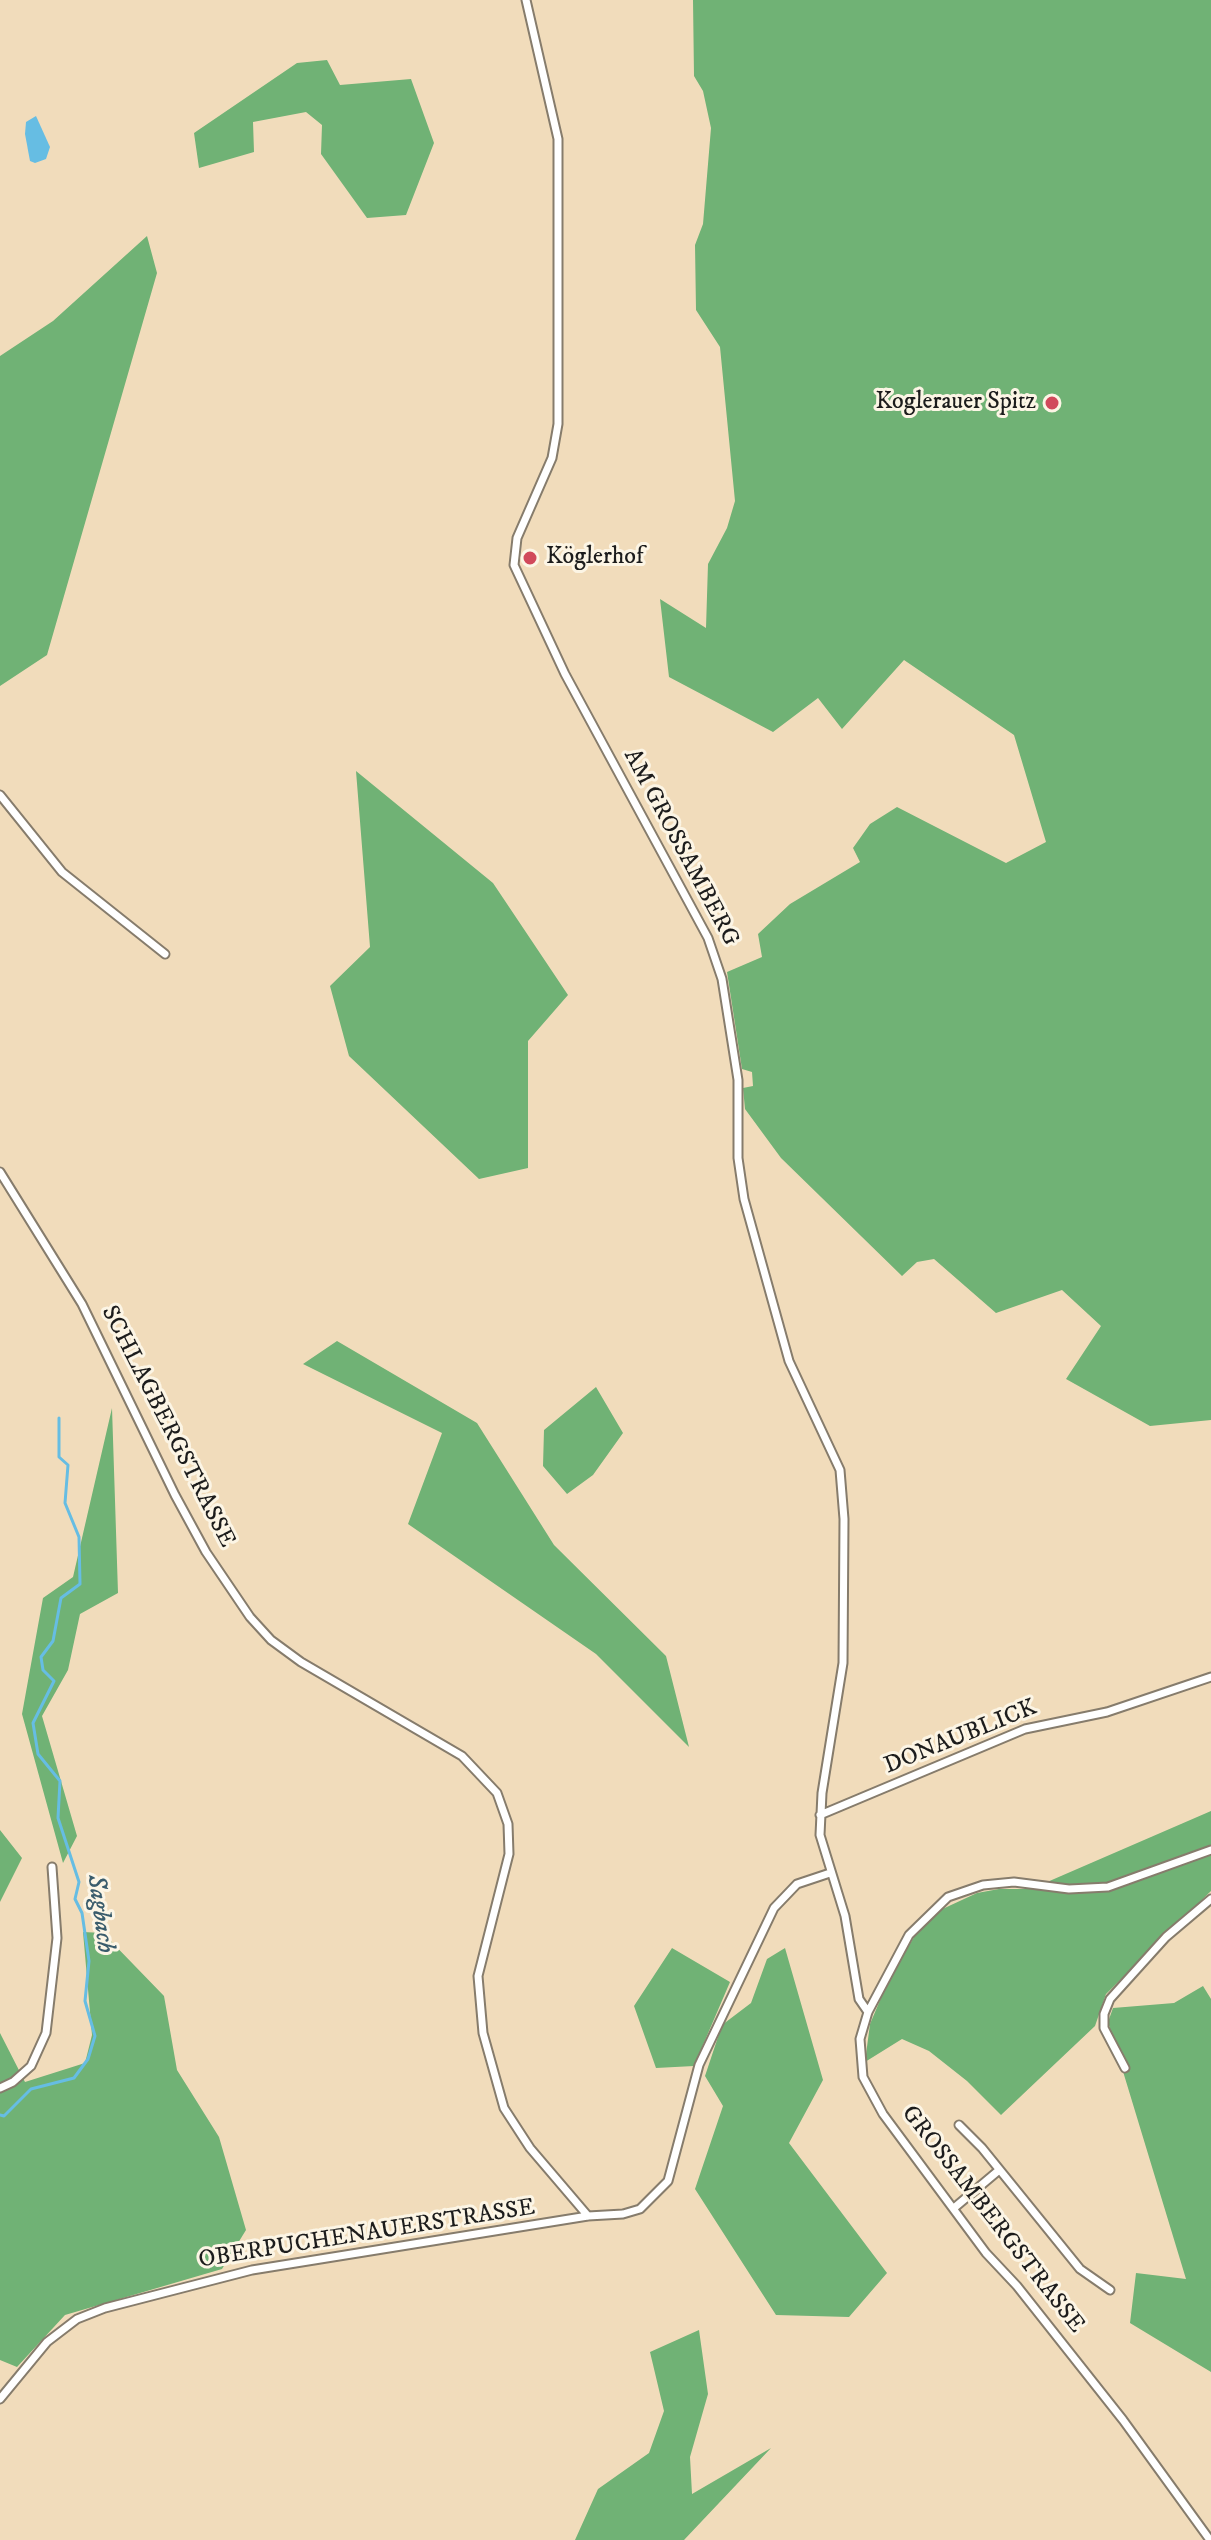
<!DOCTYPE html>
<html>
<head>
<meta charset="utf-8">
<style>
  body { margin:0 }
  canvas { display:block; background:#f1dcbb }
</style>
</head>
<body>
<canvas width="1211" height="2540"></canvas>
<script>
const ctx = document.querySelector('canvas').getContext('2d');
ctx.lineJoin = 'round';
function fill(path, color) {
  ctx.fillStyle = color;
  ctx.fill(path, 'evenodd');
}
function toPath(rows) {
  const path = new Path2D();
  for (const r of rows) {
    path.moveTo(r[0], r[1]);
    for (let i = 2; i < r.length; i += 2) path.lineTo(r[i], r[i + 1]);
  }
  return path;
}
function stroke(path, color, width, dash) {
  ctx.strokeStyle = color;
  ctx.lineWidth = width;
  ctx.lineCap = dash ? 'butt' : 'round';
  ctx.setLineDash(dash || []);
  ctx.stroke(path);
}
function label(font, color, halo, rows, align = 'center') {
  ctx.font = font + ' "IM FELL DW Pica",serif';
  ctx.lineWidth = 6;
  ctx.setLineDash([]);
  ctx.textBaseline = 'middle';
  ctx.strokeStyle = halo;
  ctx.fillStyle = color;
  for (const [text, x, y, turn = 0] of rows) {
    ctx.save();
    ctx.translate(x, y);
    ctx.rotate((+turn || 0) * Math.PI / 180);
    ctx.textAlign = isNaN(turn) ? turn : align;
    if (halo) ctx.strokeText(text, 0, 0);
    ctx.fillText(text, 0, 0);
    ctx.restore();
  }
}
fill(toPath([
  [693,0,1211,0,1211,1420,1150,1426,1066,1379,1101,1326,1062,1290,996,1313,934,1259,917,1262,902,1276,781,1158,745,1109,743,1088,753,1086,752,1072,742,1069,727,972,762,957,758,934,790,904,860,862,853,848,870,824,897,807,1006,863,1046,842,1014,735,904,660,842,729,818,698,773,732,669,677,660,599,706,628,708,564,727,528,735,501,720,347,696,310,695,245,703,224,711,128,703,91,694,76],
  [327,60,340,85,411,79,434,143,406,215,367,218,321,154,322,125,306,112,253,122,254,152,199,168,194,133,297,63],
  [147,236,157,273,47,655,0,686,0,356,53,321],
  [356,771,493,883,568,995,528,1041,528,1168,479,1179,349,1056,330,986,370,947],
  [337,1341,477,1423,554,1545,666,1656,689,1747,596,1654,408,1524,442,1433,303,1364],
  [596,1387,623,1433,593,1475,567,1494,543,1466,544,1430],
  [112,1408,118,1593,80,1614,68,1670,42,1716,77,1836,63,1863,22,1714,43,1598,73,1577],
  [1211,1811,1211,1891,1106,1994,1095,2026,1001,2115,967,2081,929,2051,902,2039,865,2062,870,2024,889,1979,920,1927,936,1912,977,1893,999,1889,1031,1889],
  [0,1830,22,1858,0,1902],
  [83,1932,103,1933,164,1996,177,2070,219,2137,246,2230,222,2269,65,2315,17,2367,0,2360,0,2033,25,2082,85,2063,92,2035],
  [672,1948,730,1982,694,2066,656,2068,634,2006],
  [785,1948,823,2080,789,2143,887,2273,849,2317,776,2315,695,2189,723,2106,705,2076,722,2025,751,2003,767,1959],
  [1203,1986,1211,1999,1211,2372,1130,2323,1136,2273,1186,2279,1108,2022,1113,2008,1174,2003],
  [699,2330,708,2394,690,2457,692,2494,771,2448,684,2540,575,2540,598,2489,649,2453,664,2411,650,2352]
]), '#70b275');
fill(toPath([
  [36,116,50,147,46,159,35,163,30,161,25,134,26,122]
]), '#66bde3');
stroke(toPath([
  [0,2115,4,2116,31,2089,74,2078,88,2059,95,2036,85,2001,89,1961,82,1913,75,1899,79,1882,58,1818,60,1781,38,1754,33,1723,54,1681,43,1670,41,1657,53,1641,61,1598,80,1584,79,1537,65,1503,68,1465,59,1457,59,1418]
]), '#66bde3', 3);
const street = toPath([
  [526,0,558,139,558,424,552,458,517,538,514,565,565,674,708,938,722,979,738,1080,738,1158,744,1199,789,1361,840,1470,844,1519,843,1663,822,1793,820,1835,845,1916,859,1999,868,2012],
  [0,795,62,872,165,954],
  [0,1172,82,1304,175,1495,206,1552,250,1617,271,1640,301,1662,462,1756,497,1793,508,1824,509,1854,478,1976,483,2033,504,2108,530,2148,588,2216],
  [820,1815,1025,1729,1107,1712,1211,1677],
  [1125,2068,1104,2028,1104,2014,1110,1999,1166,1937,1211,1899],
  [0,2088,13,2082,31,2066,46,2033,57,1938,52,1867],
  [959,2125,982,2148,1080,2269,1110,2290],
  [954,2208,998,2171],
  [0,2399,47,2342,77,2319,105,2308,252,2270,588,2216,623,2214,640,2209,668,2181,699,2065,774,1908,797,1884,830,1873],
  [1210,2540,1123,2420,1017,2286,986,2253,883,2114,863,2077,860,2039,868,2012,909,1935,948,1897,983,1885,1014,1882,1069,1889,1108,1887,1211,1850]
]);
stroke(street, '#867c6c', 11);
stroke(street, '#fff', 7);
for (const [x, y, r, color] of [
  [1052,403,8,"#d1495b"],
  [530,558,8,"#d1495b"]
]) {
  const dot = new Path2D();
  dot.arc(x, y, r, 0, 2 * Math.PI);
  ctx.fillStyle = color;
  ctx.fill(dot);
  stroke(dot, '#fcf5e5', 3);
}
label('24px', '#1c1c1c', '#fcf5e5', [
  ["Koglerauer Spitz",1036,403],
  ["Köglerhof",546,558,"left"]
], 'right');
label('24px', '#1c1c1c', '#fcf5e5', [
  ["AM GROSSAMBERG",680,848,62],
  ["SCHLAGBERGSTRASSE",167,1427,63],
  ["DONAUBLICK",961,1738,-22],
  ["GROSSAMBERGSTRASSE",992,2220,52],
  ["OBERPUCHENAUERSTRASSE",367,2235,-9]
]);
label('italic 26px', '#3a5c6c', '#fcf5e5', [
  ["Sagbach",99,1914,82]
]);
</script>
</body>
</html>
